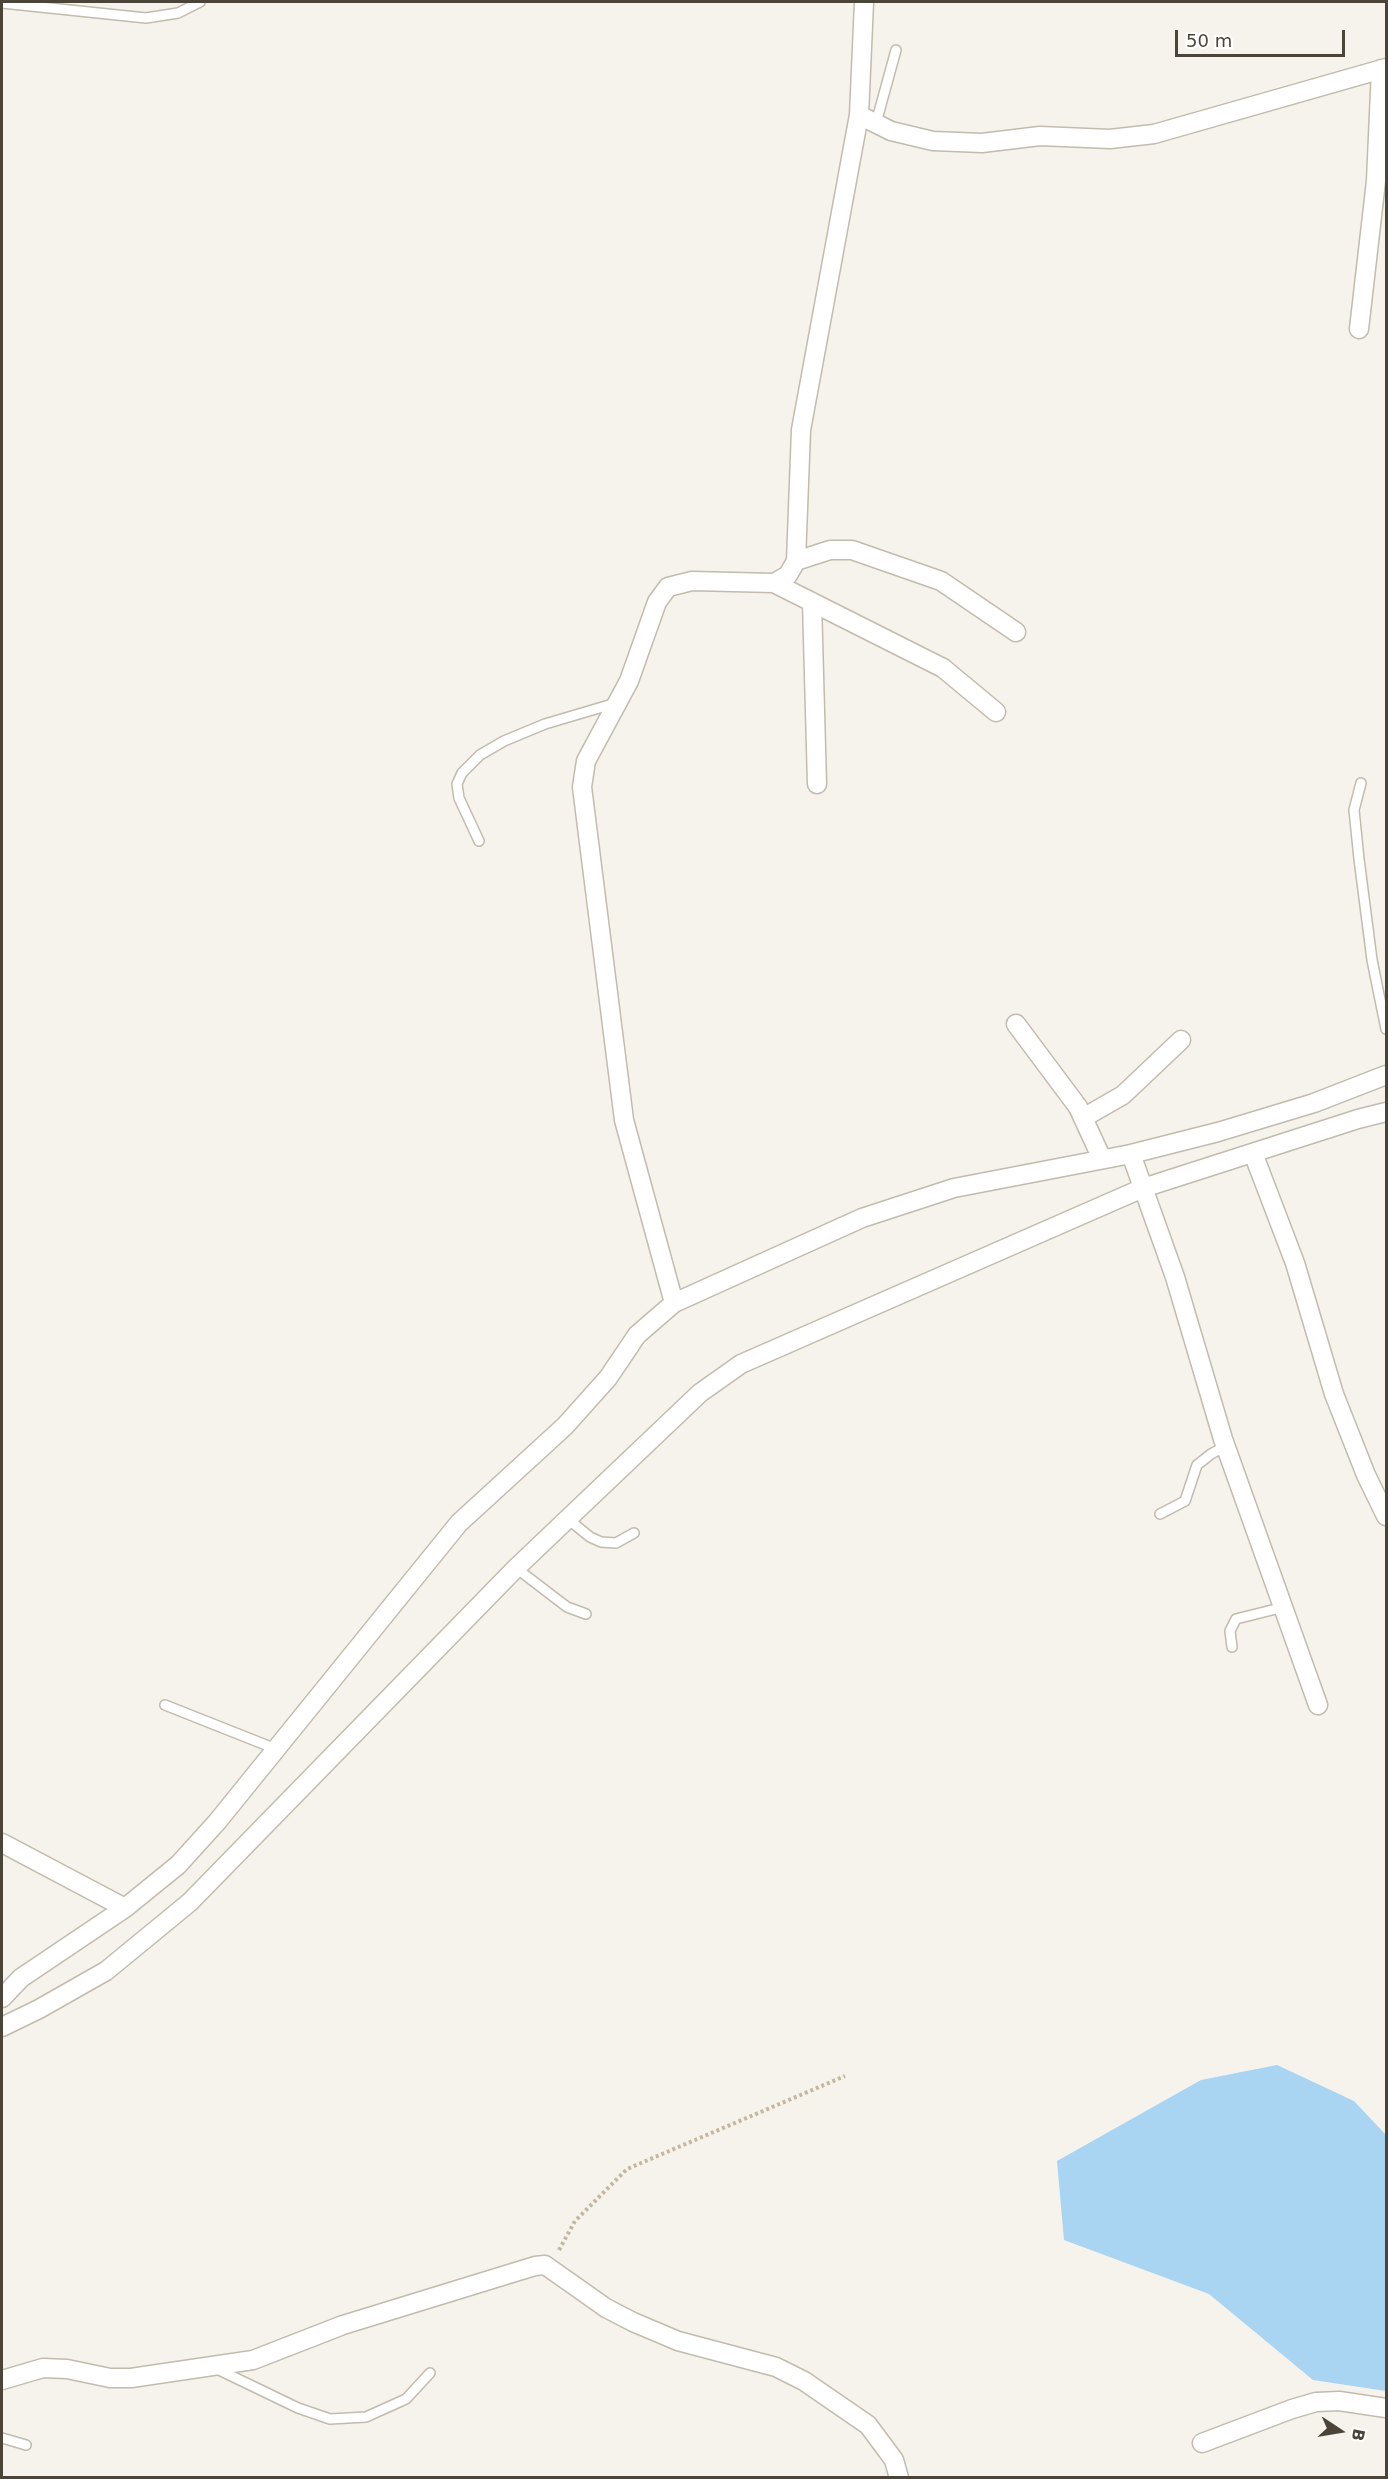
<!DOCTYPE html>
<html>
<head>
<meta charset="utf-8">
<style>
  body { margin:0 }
  #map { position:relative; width:1388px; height:2479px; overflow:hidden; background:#f6f3ec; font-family:"DejaVu Sans",sans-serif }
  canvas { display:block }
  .frame { position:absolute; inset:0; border:3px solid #4b4439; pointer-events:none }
  .north { position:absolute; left:1310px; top:2401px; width:60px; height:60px; -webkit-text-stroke:4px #fff; paint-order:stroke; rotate:102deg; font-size:16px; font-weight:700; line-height:24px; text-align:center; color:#4b4439 }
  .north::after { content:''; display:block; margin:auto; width:21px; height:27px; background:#4b4439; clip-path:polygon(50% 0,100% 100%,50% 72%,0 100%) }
  .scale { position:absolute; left:1175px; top:30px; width:170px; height:27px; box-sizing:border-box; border:3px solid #4b4439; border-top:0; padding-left:8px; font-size:18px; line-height:21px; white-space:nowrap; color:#4b4439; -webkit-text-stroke:4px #fff; paint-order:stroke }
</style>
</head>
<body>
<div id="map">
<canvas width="1388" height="2479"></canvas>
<div class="frame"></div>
<div class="north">B</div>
<div class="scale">50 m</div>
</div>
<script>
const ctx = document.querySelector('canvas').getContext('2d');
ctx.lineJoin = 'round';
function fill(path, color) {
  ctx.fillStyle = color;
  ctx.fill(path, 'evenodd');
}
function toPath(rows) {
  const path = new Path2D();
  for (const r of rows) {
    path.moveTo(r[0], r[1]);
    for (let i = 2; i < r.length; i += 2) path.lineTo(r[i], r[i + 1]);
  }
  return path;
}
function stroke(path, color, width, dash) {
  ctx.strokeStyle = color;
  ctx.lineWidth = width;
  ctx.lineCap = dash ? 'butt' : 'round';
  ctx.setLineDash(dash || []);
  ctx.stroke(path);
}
fill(toPath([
  [1277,2065,1354,2101,1386,2135,1386,2391,1313,2380,1209,2294,1064,2240,1057,2161,1201,2080]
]), '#a9d4f2');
const lane = toPath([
  [2,3,146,18,178,13,200,2],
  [876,123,896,50],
  [1361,783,1354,810,1359,859,1372,960,1386,1029],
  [479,841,459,798,457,784,462,773,480,755,504,741,545,724,616,703],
  [1160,1514,1185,1501,1197,1465,1211,1454,1226,1446],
  [568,1519,590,1537,601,1542,616,1543,634,1533],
  [516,1568,567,1607,586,1614],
  [1232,1647,1230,1631,1236,1619,1284,1607],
  [165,1705,276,1749],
  [215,2368,298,2408,330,2419,366,2417,406,2399,430,2373],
  [2,2438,26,2445]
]);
const street = toPath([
  [859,115,891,131,933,141,982,143,1040,136,1110,139,1154,134,1386,68],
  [1359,329,1376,181,1381,69],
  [796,561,830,550,852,550,941,581,1016,632],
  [774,583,943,668,996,712],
  [812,602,817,784],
  [1016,1024,1078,1107,1102,1159],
  [1083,1118,1123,1095,1181,1040],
  [1253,1153,1295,1263,1334,1394,1366,1475,1386,1516],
  [1131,1154,1175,1277,1223,1439,1318,1705],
  [674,1303,624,1120,582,787,586,761,629,681,657,602,668,587,692,581,774,583,788,575,796,561,801,430,859,115,864,2],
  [2,1843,125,1908],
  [2,1998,21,1978,125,1908,178,1865,217,1822,459,1523,565,1426,608,1378,637,1335,674,1303,862,1218,954,1188,1131,1154,1218,1132,1314,1103,1386,1075],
  [2,2027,39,2009,106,1971,190,1902,516,1568,700,1393,741,1364,1143,1188,1358,1119,1386,1112],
  [2,2380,43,2368,67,2369,110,2378,131,2378,253,2360,343,2325,535,2266,545,2265,606,2308,633,2322,678,2341,776,2367,804,2381,868,2425,894,2460,899,2478],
  [1202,2443,1292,2409,1316,2402,1339,2401,1386,2408]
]);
stroke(lane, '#c2bbae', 12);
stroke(street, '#c2bbae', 21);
stroke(toPath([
  [559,2250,575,2221,627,2169,845,2076]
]), '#c4b79f', 4, [3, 3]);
stroke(lane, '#fff', 9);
stroke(street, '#fff', 18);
</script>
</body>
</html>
